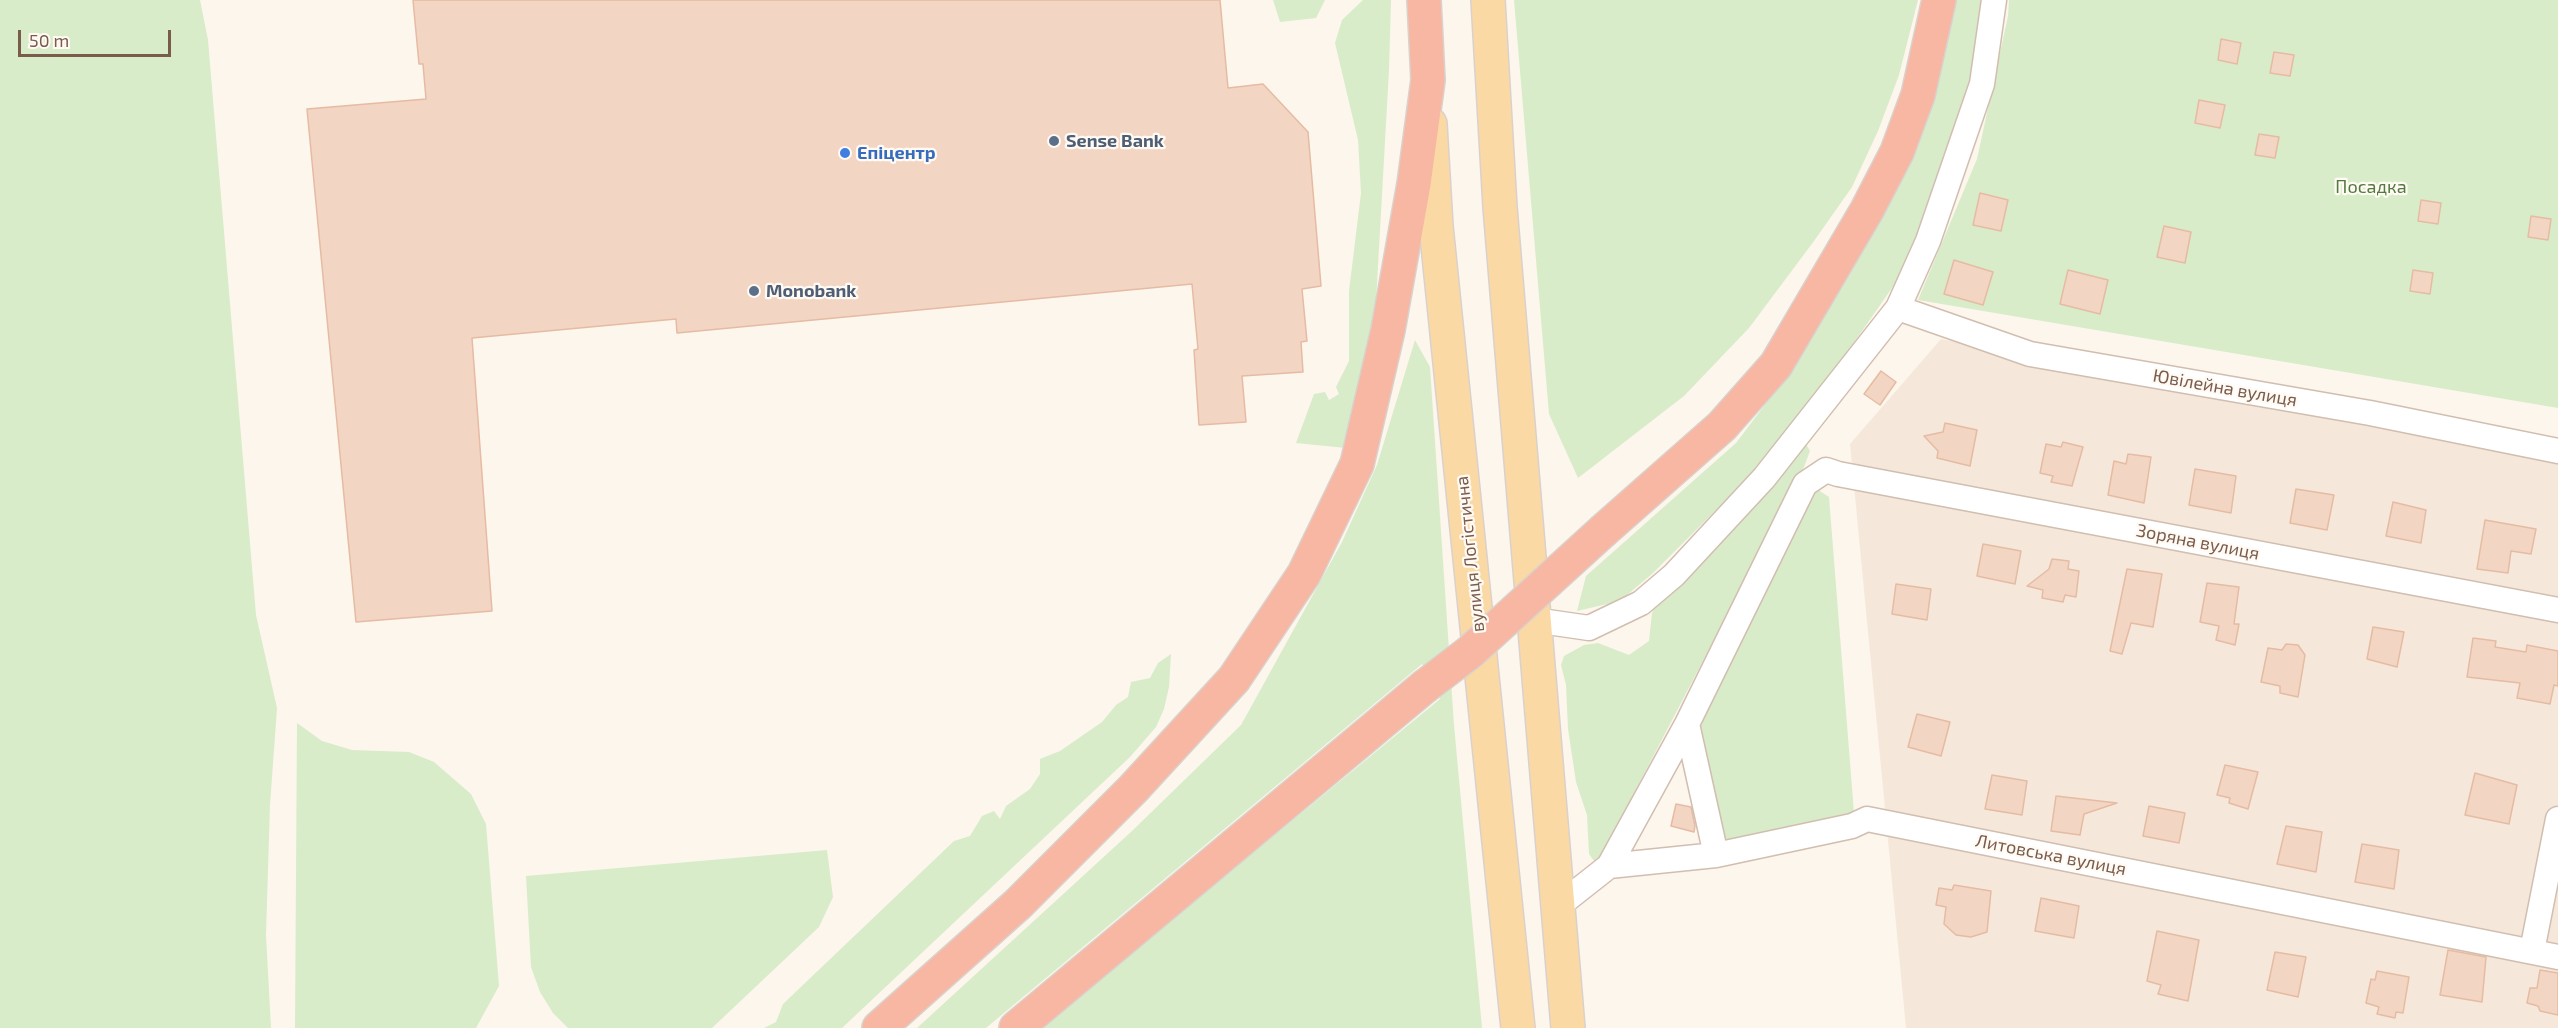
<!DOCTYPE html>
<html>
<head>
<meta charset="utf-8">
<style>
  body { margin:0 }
  #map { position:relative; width:2558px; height:1028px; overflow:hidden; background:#fdf6ec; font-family:"Exo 2",sans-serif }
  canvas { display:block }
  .scale { position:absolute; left:18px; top:30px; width:153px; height:27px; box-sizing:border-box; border:3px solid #7a5c4d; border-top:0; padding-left:8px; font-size:18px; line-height:21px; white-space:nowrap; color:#7a5c4d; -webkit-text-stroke:4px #fffaf3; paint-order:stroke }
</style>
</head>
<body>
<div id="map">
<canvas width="2558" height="1028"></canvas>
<div class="scale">50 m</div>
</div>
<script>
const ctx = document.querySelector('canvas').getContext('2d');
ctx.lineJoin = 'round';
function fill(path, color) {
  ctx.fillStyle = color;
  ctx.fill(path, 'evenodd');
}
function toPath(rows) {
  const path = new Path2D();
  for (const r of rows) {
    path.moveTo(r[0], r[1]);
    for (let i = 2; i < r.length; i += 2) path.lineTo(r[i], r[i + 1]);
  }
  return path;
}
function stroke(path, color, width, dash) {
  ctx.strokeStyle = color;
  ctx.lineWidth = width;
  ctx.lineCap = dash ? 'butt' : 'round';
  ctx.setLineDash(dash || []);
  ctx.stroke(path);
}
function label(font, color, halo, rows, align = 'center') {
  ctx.font = font + ' "Exo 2",sans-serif';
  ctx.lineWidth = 4.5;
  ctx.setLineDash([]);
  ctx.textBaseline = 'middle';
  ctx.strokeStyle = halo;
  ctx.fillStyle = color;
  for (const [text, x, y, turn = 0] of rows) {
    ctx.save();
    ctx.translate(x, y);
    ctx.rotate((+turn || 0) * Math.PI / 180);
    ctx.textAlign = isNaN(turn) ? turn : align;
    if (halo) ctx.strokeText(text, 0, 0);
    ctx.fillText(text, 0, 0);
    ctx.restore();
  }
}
fill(toPath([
  [1941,339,2558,460,2558,1028,1906,1028,1850,444]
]), '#f5e8da');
fill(toPath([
  [0,0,200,0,208,40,256,615,277,708,270,805,266,935,271,1028,0,1028],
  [1273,0,1325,0,1316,18,1280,22],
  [1363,0,1391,0,1389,70,1373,355,1346,448,1296,443,1314,394,1325,392,1329,400,1339,394,1336,387,1349,361,1349,291,1361,193,1358,140,1335,43,1342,20],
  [1514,0,1918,0,1899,75,1878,131,1852,187,1814,241,1749,328,1684,396,1578,478,1549,414],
  [1953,0,1987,0,1982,44,1949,155,1899,278,1818,394,1760,466,1653,573,1620,601,1577,611,1586,576,1736,443,1795,365],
  [2009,0,2558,0,2558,408,1918,300,1977,159,2008,16],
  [1415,340,1430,367,1454,725,1482,1028,1040,1028,1440,699,1422,664,986,1028,917,1028,1132,831,1241,725,1342,542,1377,465],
  [1806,444,1810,451,1804,467,1608,843,1603,860,1594,861,1589,854,1587,815,1576,782,1568,729,1566,685,1561,665,1564,656,1584,645,1598,643,1629,655,1649,641,1652,613,1658,602,1796,457],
  [1814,487,1829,497,1854,813,1724,842,1699,721],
  [1171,654,1169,687,1164,709,1156,727,1130,757,842,1028,764,1028,776,1022,783,1004,954,841,970,836,982,816,994,811,1000,819,1006,806,1030,789,1040,774,1040,759,1060,751,1102,722,1116,705,1128,697,1131,682,1150,678,1158,663],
  [297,723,322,741,352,750,409,752,434,762,471,794,486,824,499,986,476,1028,295,1028],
  [827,850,833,897,819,927,712,1028,568,1028,553,1013,540,992,531,967,526,876]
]), '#d8ecc9');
const building = toPath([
  [413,0,1220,0,1228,88,1263,84,1308,132,1321,286,1302,289,1307,341,1301,342,1303,372,1242,376,1246,422,1199,425,1194,350,1198,349,1192,284,677,333,676,319,472,338,492,611,356,622,307,109,426,99,423,64,419,64,413,0],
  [2221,39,2241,43,2237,64,2218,60,2221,39],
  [2274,52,2294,55,2290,76,2270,73,2274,52],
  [2199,100,2225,105,2220,128,2195,123,2199,100],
  [2259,134,2279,137,2275,158,2255,155,2259,134],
  [1980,193,2008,200,2001,231,1973,225,1980,193],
  [2421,200,2441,203,2438,224,2418,221,2421,200],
  [2531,216,2551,219,2548,240,2528,237,2531,216],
  [2164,226,2191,232,2185,263,2157,257,2164,226],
  [1954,260,1993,272,1983,305,1944,294,1954,260],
  [2068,270,2108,280,2100,314,2060,304,2068,270],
  [2413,270,2433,273,2430,294,2410,291,2413,270],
  [1881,371,1896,382,1880,405,1864,394,1881,371],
  [1945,423,1977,430,1970,466,1937,458,1938,451,1924,436,1943,432,1945,423],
  [2063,442,2083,447,2072,486,2051,482,2053,476,2040,473,2046,444,2061,447,2063,442],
  [2128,454,2151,457,2144,503,2108,495,2114,461,2126,464,2128,454],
  [2195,469,2236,476,2231,513,2189,505,2195,469],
  [2296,489,2334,495,2327,530,2290,523,2296,489],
  [2393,502,2426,510,2421,543,2386,536,2393,502],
  [2485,520,2536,529,2531,554,2511,551,2508,573,2477,569,2485,520],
  [1983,544,2021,551,2015,584,1977,576,1983,544],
  [2052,559,2069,561,2068,569,2079,571,2076,597,2065,595,2063,602,2042,598,2043,590,2027,586,2049,569,2052,559],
  [2127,569,2162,574,2153,627,2131,623,2122,654,2110,651,2127,569],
  [2207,583,2239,587,2234,624,2239,624,2235,645,2216,640,2219,626,2200,622,2207,583],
  [1896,584,1931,589,1927,620,1892,614,1896,584],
  [2373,627,2404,632,2397,667,2367,659,2373,627],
  [2473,638,2496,641,2495,647,2526,652,2527,645,2558,651,2558,686,2554,685,2550,704,2517,698,2520,683,2467,677,2473,638],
  [2286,644,2298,645,2305,655,2298,697,2280,693,2280,686,2261,682,2268,648,2282,650,2286,644],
  [1917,714,1950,722,1941,756,1908,747,1917,714],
  [2225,765,2258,772,2248,809,2229,803,2230,798,2217,795,2225,765],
  [2475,773,2517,785,2509,824,2465,815,2475,773],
  [1992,775,2027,781,2022,815,1985,809,1992,775],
  [2056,796,2117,803,2084,814,2080,835,2051,831,2056,796],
  [1676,804,1691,807,1695,826,1694,832,1671,826,1676,804],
  [2149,806,2185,813,2179,843,2143,836,2149,806],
  [2286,826,2322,832,2316,872,2277,864,2286,826],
  [2362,844,2399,850,2394,889,2355,882,2362,844],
  [1954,885,1991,891,1987,932,1971,937,1956,935,1944,924,1946,907,1936,905,1939,888,1952,890,1954,885],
  [2041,898,2079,906,2074,938,2035,931,2041,898],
  [2157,931,2199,940,2188,1001,2158,994,2161,985,2147,981,2157,931],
  [2448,950,2486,957,2482,1002,2440,995,2448,950],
  [2275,952,2306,957,2298,997,2267,990,2275,952],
  [2540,970,2558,973,2558,1015,2540,1011,2538,1006,2527,1003,2530,988,2537,988,2540,970],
  [2377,971,2409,977,2403,1013,2396,1012,2395,1018,2377,1014,2379,1007,2366,1003,2371,979,2375,980,2377,971]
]);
fill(building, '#f3d5c3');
stroke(building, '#e6bba3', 1.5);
const street = toPath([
  [1898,308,2030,354,2370,413,2558,451],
  [1534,620,1589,628,1641,603,1674,575,1764,478,1898,308,1928,241,1982,84,1994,0],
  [1687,724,1716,855],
  [1609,866,1687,724,1805,484,1826,470,1838,474,2558,610],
  [1557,907,1609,866,1716,855,1852,826,1867,819,2558,957],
  [2532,951,2558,819]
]);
const primary = toPath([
  [1488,0,1500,207,1568,1028],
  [1430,124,1436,226,1518,1028]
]);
const highway = toPath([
  [1604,530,1722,426,1776,365,1867,210,1897,152,1918,95,1939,0],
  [879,1028,1018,904,1133,789,1234,679,1304,574,1357,464,1388,330,1414,184,1428,80,1424,0],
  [1016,1028,1424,687]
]);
stroke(street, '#d1beb0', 27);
stroke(primary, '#dad1cd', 36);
stroke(highway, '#dad1cd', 36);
stroke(street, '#fff', 24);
stroke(primary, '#fbd9a5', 33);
stroke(highway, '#f7b7a3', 33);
const highwayBridge = toPath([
  [1424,687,1470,652,1604,530]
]);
stroke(highwayBridge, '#dad1cd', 36, []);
stroke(highwayBridge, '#f7b7a3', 33);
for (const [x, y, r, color] of [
  [1054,141,6,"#5c6f8a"],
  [845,153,6,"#3f7fe0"],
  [754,291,6,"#5c6f8a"]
]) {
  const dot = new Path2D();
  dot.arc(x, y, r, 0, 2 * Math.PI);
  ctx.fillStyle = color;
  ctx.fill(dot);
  stroke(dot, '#fffaf3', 2);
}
label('bold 18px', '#4e5e75', '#fffaf3', [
  ["Sense Bank",1066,141],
  ["Monobank",766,291]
], 'left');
label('bold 18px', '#366cbe', '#fffaf3', [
  ["Епіцентр",857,153]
], 'left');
label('18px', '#537a41', '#fffaf3', [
  ["Посадка",2371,187]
]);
label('18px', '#7a5c4d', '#fffaf3', [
  ["Ювілейна вулиця",2225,388,10],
  ["Зоряна вулиця",2198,542,11],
  ["вулиця Логістична",1470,554,-96],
  ["Литовська вулиця",2051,855,11]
]);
</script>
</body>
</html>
